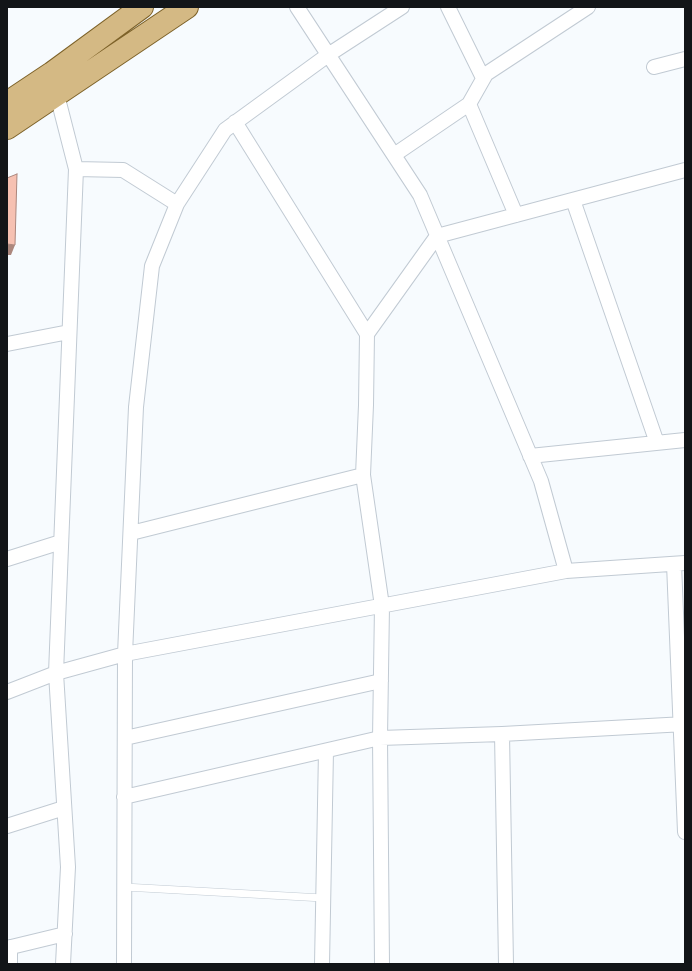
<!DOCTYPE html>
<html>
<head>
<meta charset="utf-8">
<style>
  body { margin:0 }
  #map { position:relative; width:692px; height:971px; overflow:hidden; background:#f7fbfe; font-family:Quicksand,sans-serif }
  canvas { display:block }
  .frame { position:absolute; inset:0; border:8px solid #121518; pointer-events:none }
</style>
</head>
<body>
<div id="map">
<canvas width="692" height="971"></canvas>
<div class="frame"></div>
</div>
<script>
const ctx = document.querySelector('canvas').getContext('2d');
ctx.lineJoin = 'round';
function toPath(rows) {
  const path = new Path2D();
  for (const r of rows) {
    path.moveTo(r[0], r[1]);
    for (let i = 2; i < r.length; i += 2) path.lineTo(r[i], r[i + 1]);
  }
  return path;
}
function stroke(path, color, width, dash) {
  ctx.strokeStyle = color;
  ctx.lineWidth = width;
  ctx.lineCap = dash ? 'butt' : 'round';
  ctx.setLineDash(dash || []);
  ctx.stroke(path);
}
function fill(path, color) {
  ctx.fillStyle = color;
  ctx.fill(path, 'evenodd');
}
const service = toPath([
  [124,887,323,898]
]);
const minor = toPath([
  [297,7,420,195,541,481,566,571],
  [448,7,483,78],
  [654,67,685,59],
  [55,87,76,169,56,673,125,654,566,571,685,563],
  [469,104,516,215],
  [235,122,367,334],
  [394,155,469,104,486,74,588,7],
  [76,169,123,170,177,204,225,130,328,55,402,7],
  [573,200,657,443],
  [7,344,69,332],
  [530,456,685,440],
  [131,533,363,475],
  [7,559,61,542],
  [674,564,685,832],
  [7,692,56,673,68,867,63,964],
  [502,734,506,964],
  [125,738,381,681],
  [124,797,380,738,502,734,685,724],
  [7,826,64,808],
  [10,947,10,964],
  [7,948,65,934],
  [124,964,125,654,136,407,152,266,177,204],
  [322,964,326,751],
  [382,964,380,738,382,606,363,475,366,405,367,334,437,236,685,170]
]);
const primary = toPath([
  [7,103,52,73,142,7],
  [7,128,187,7]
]);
stroke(service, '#c1cad3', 8);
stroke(minor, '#c1cad3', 16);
stroke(primary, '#7d6229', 24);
stroke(service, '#fff', 7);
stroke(minor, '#fff', 14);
stroke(primary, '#d4b984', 22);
fill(toPath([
  [7,244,15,245,11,255,7,255]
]), '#ac877d');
const building = toPath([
  [17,174,15,245,7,244,7,178,17,174]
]);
fill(building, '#f6c1b2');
stroke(building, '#ac877d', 1);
</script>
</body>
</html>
